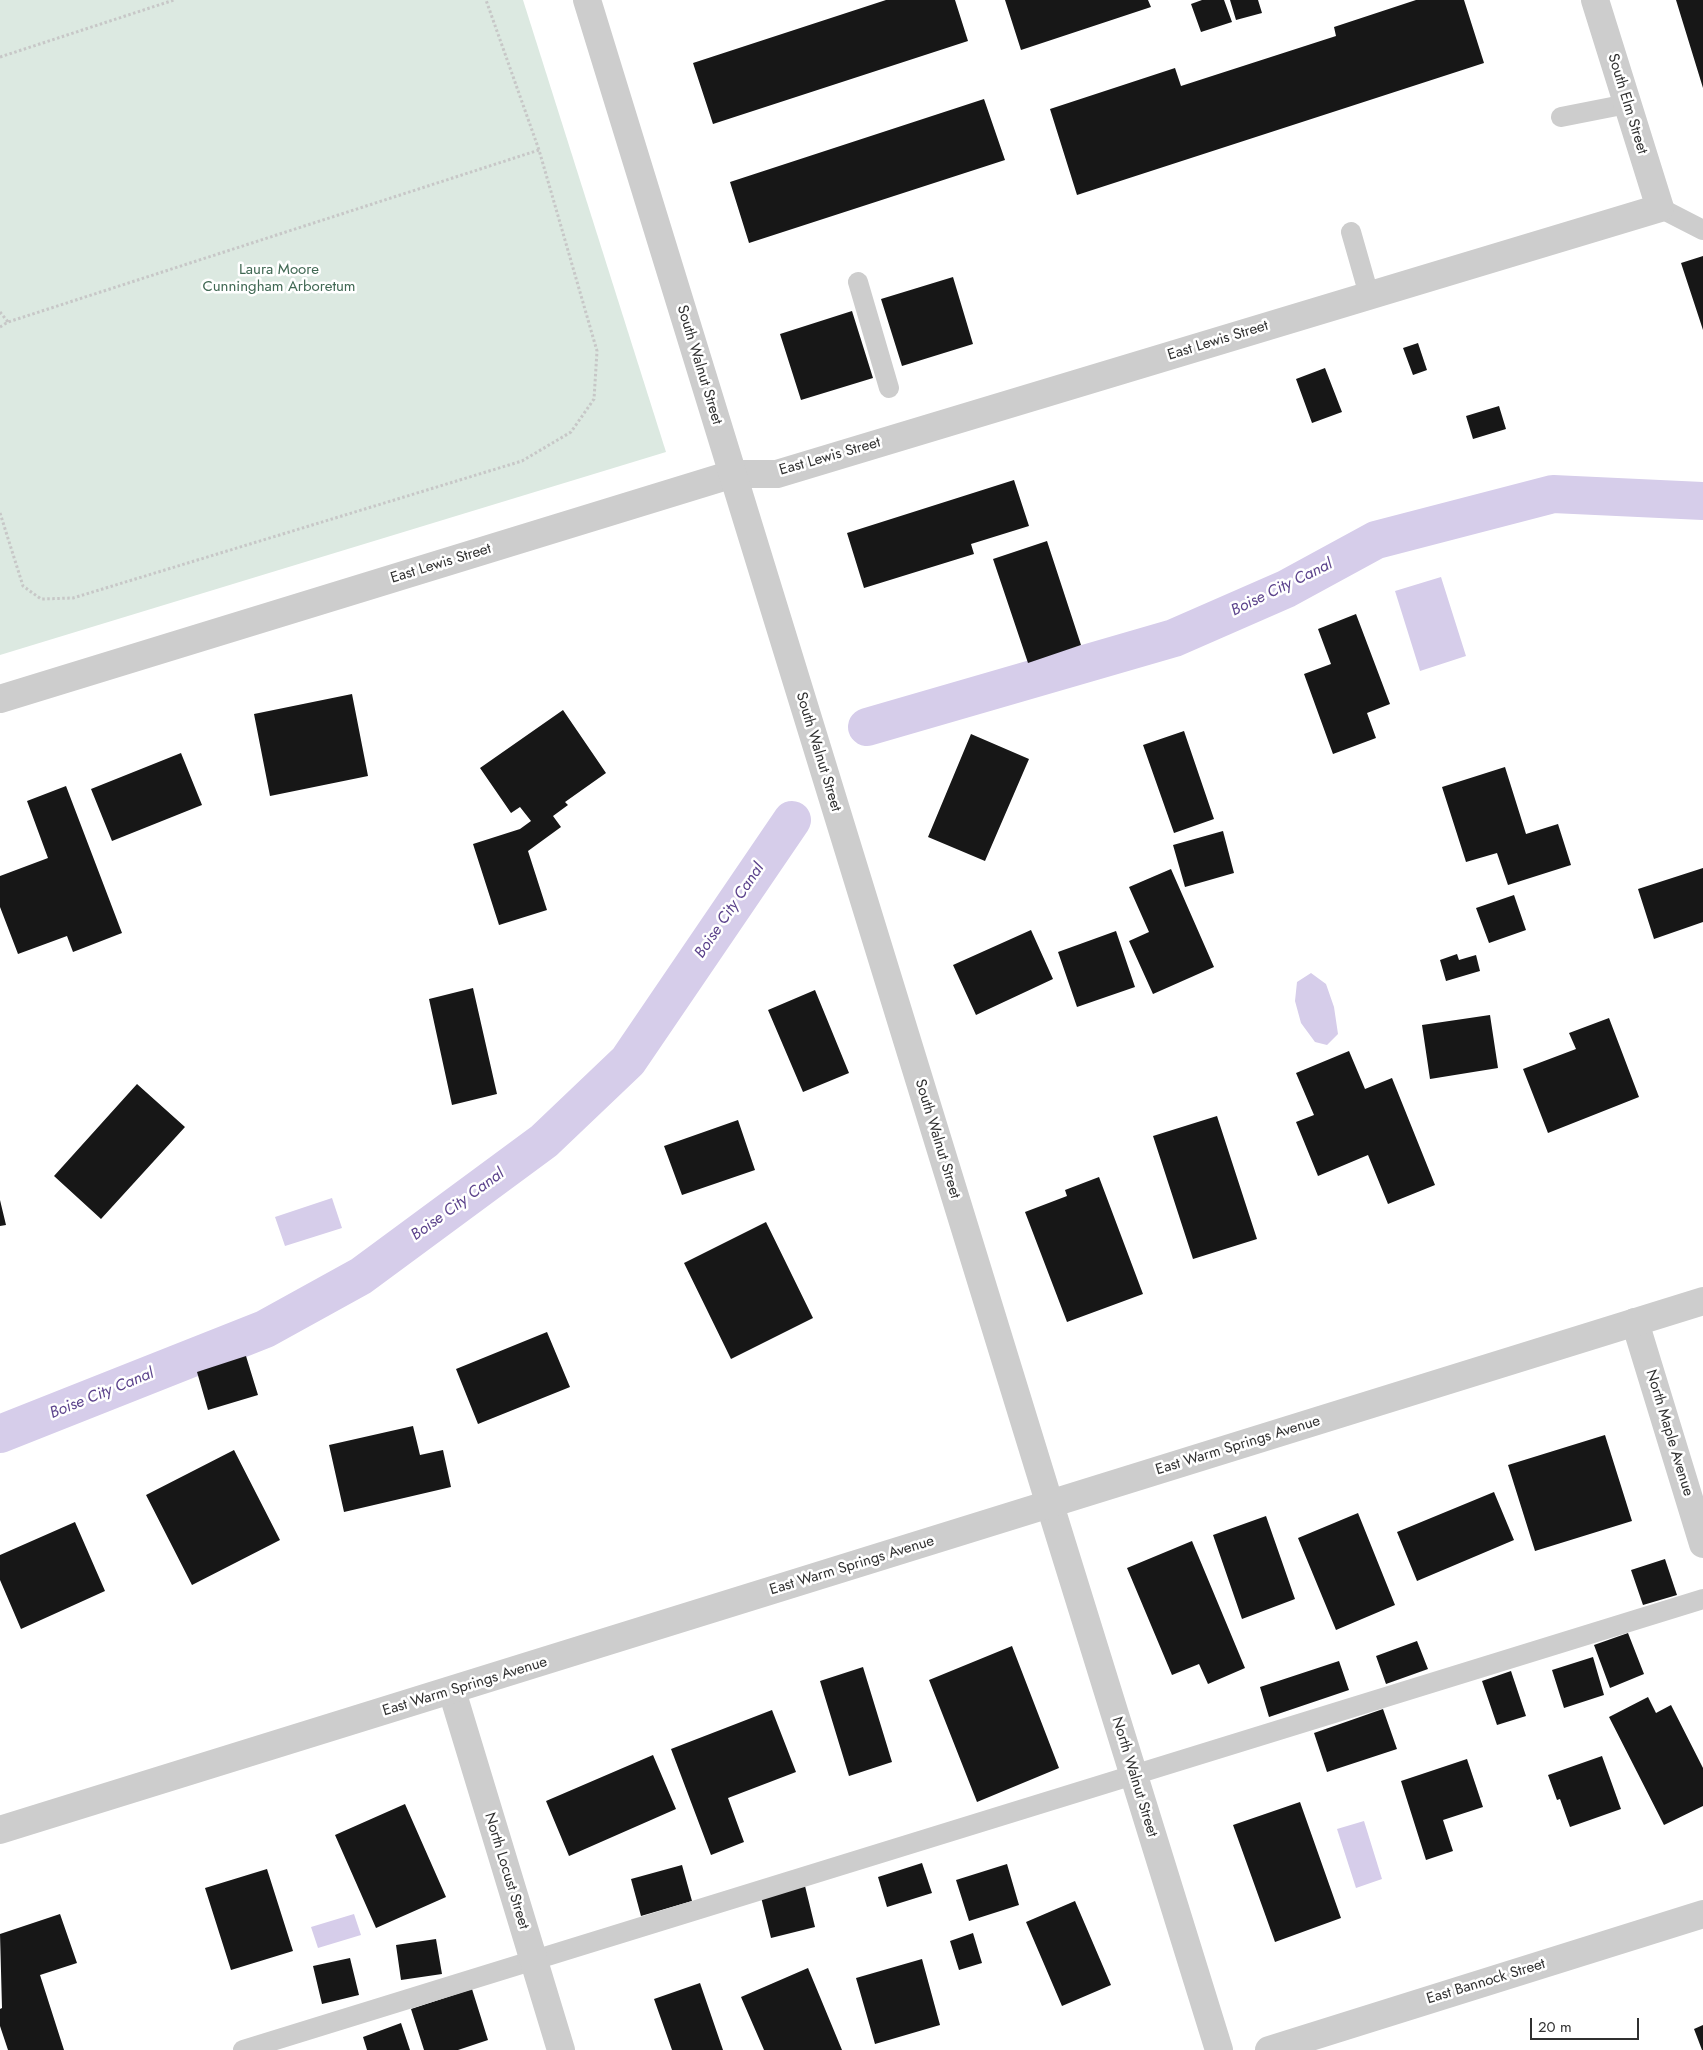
<!DOCTYPE html>
<html>
<head>
<meta charset="utf-8">
<style>
  body { margin:0 }
  #map { position:relative; width:1703px; height:2050px; overflow:hidden; background:#fff; font-family:Jost,sans-serif }
  canvas { display:block }
  .scale { position:absolute; left:1530px; top:2018px; width:109px; height:22px; box-sizing:border-box; border:2px solid #303030; border-top:0; padding-left:6px; font-size:15px; line-height:18px; white-space:nowrap; color:#303030; -webkit-text-stroke:4px #fff; paint-order:stroke }
</style>
</head>
<body>
<div id="map">
<canvas width="1703" height="2050"></canvas>
<div class="scale">20 m</div>
</div>
<script>
const ctx = document.querySelector('canvas').getContext('2d');
ctx.lineJoin = 'round';
function fill(path, color) {
  ctx.fillStyle = color;
  ctx.fill(path, 'evenodd');
}
function toPath(rows) {
  const path = new Path2D();
  for (const r of rows) {
    path.moveTo(r[0], r[1]);
    for (let i = 2; i < r.length; i += 2) path.lineTo(r[i], r[i + 1]);
  }
  return path;
}
function stroke(path, color, width, dash) {
  ctx.strokeStyle = color;
  ctx.lineWidth = width;
  ctx.lineCap = dash ? 'butt' : 'round';
  ctx.setLineDash(dash || []);
  ctx.stroke(path);
}
function label(font, color, halo, rows, align = 'center') {
  ctx.font = font + ' Jost,sans-serif';
  ctx.lineWidth = 5;
  ctx.setLineDash([]);
  ctx.textBaseline = 'middle';
  ctx.strokeStyle = halo;
  ctx.fillStyle = color;
  for (const [text, x, y, turn = 0] of rows) {
    ctx.save();
    ctx.translate(x, y);
    ctx.rotate((+turn || 0) * Math.PI / 180);
    ctx.textAlign = isNaN(turn) ? turn : align;
    if (halo) ctx.strokeText(text, 0, 0);
    ctx.fillText(text, 0, 0);
    ctx.restore();
  }
}
fill(toPath([
  [0,0,523,0,666,452,0,655]
]), '#dce9e1');
fill(toPath([
  [1441,577,1466,656,1420,671,1395,591],
  [1311,973,1326,984,1334,1007,1338,1034,1327,1045,1315,1042,1301,1023,1295,1001,1297,982],
  [332,1198,342,1228,285,1246,275,1217],
  [1364,1821,1382,1879,1356,1888,1337,1829],
  [354,1914,361,1935,318,1948,311,1927]
]), '#d6cdea');
stroke(toPath([
  [867,727,1174,638,1286,589,1376,540,1553,494,1703,501],
  [0,1434,265,1329,361,1276,544,1141,628,1061,792,820]
]), '#d6cdea', 38);
fill(toPath([
  [886,0,955,0,968,41,713,124,693,63],
  [1005,0,1148,0,1151,7,1021,50],
  [1202,0,1224,0,1232,22,1201,32,1191,4],
  [1230,0,1258,0,1262,13,1236,20],
  [1416,0,1464,0,1484,63,1077,195,1050,109,1175,68,1181,86,1336,36,1334,27],
  [1676,0,1703,0,1703,88],
  [984,99,1005,160,749,243,730,182],
  [1703,256,1703,330,1681,263],
  [953,277,973,344,902,366,881,299],
  [852,311,873,378,801,400,780,334],
  [1418,343,1427,370,1413,375,1403,348],
  [1325,368,1342,412,1312,423,1296,379],
  [1499,406,1506,429,1473,439,1466,416],
  [1014,480,1029,526,971,544,974,554,864,588,847,533],
  [1047,541,1081,645,1028,663,993,559],
  [1356,614,1390,704,1367,713,1376,738,1333,754,1304,674,1331,664,1318,629],
  [352,694,368,776,270,796,254,714],
  [563,710,606,773,565,802,568,805,553,816,561,827,528,851,547,910,499,925,473,844,520,829,531,821,520,807,511,813,480,768],
  [1184,731,1214,819,1174,833,1143,745],
  [971,734,1029,759,985,861,928,837],
  [181,753,202,805,112,841,91,789],
  [1505,767,1526,834,1558,824,1571,865,1508,885,1497,853,1466,862,1442,787],
  [66,786,122,933,73,952,67,936,18,954,0,907,0,876,48,858,27,801],
  [1223,831,1234,873,1185,887,1173,845],
  [1703,868,1703,922,1654,939,1638,889],
  [1171,869,1214,967,1153,994,1129,941,1149,932,1129,887],
  [1514,895,1526,930,1489,943,1476,908],
  [1031,930,1053,979,976,1015,953,965],
  [1116,931,1135,987,1077,1007,1058,952],
  [1457,954,1459,960,1476,955,1480,971,1446,981,1440,960],
  [473,988,497,1094,452,1105,429,999],
  [815,990,849,1073,803,1092,768,1010],
  [1490,1015,1498,1068,1430,1079,1422,1025],
  [1609,1018,1639,1097,1548,1133,1523,1069,1576,1049,1569,1033],
  [1349,1051,1365,1089,1392,1078,1435,1185,1388,1204,1368,1155,1318,1176,1296,1122,1314,1115,1296,1073],
  [137,1084,185,1127,101,1219,54,1176],
  [1217,1116,1257,1239,1193,1259,1153,1136],
  [738,1120,755,1170,682,1195,664,1146],
  [1099,1177,1143,1294,1067,1322,1025,1212,1067,1196,1065,1190],
  [0,1200,6,1225,0,1226],
  [766,1222,813,1318,731,1359,684,1263],
  [547,1332,570,1387,478,1424,456,1369],
  [246,1356,258,1395,208,1410,197,1372],
  [413,1426,420,1455,443,1450,451,1487,344,1512,329,1445],
  [1605,1435,1632,1521,1535,1551,1508,1465],
  [234,1450,280,1540,192,1585,146,1495],
  [1494,1492,1514,1540,1417,1581,1397,1532],
  [1358,1513,1395,1605,1336,1630,1298,1538],
  [1266,1516,1295,1599,1242,1619,1213,1535],
  [75,1522,105,1591,21,1629,0,1580,0,1555],
  [1192,1541,1245,1668,1208,1684,1199,1664,1172,1675,1127,1568],
  [1665,1559,1677,1595,1643,1605,1631,1570],
  [1628,1633,1644,1674,1610,1688,1594,1645],
  [1417,1641,1428,1669,1386,1684,1376,1656],
  [1012,1646,1059,1768,977,1802,929,1680],
  [1593,1657,1604,1695,1564,1708,1552,1670],
  [1339,1661,1349,1690,1269,1717,1260,1687],
  [863,1667,892,1762,849,1776,820,1681],
  [1511,1671,1526,1716,1497,1725,1482,1681],
  [1648,1697,1656,1713,1671,1705,1703,1768,1703,1806,1664,1825,1609,1717],
  [1383,1709,1397,1749,1327,1772,1314,1733],
  [772,1710,796,1772,728,1798,744,1842,711,1855,671,1749],
  [653,1755,676,1809,569,1856,546,1801],
  [1602,1756,1621,1809,1570,1827,1560,1799,1557,1800,1548,1775],
  [1467,1759,1483,1807,1443,1820,1453,1851,1426,1860,1401,1781],
  [1300,1802,1341,1918,1275,1942,1233,1825],
  [405,1804,446,1897,376,1928,335,1835],
  [922,1863,932,1893,887,1907,878,1877],
  [1007,1864,1019,1905,969,1921,956,1880],
  [682,1865,692,1901,641,1916,631,1879],
  [267,1869,293,1951,231,1970,205,1888],
  [805,1886,815,1927,771,1938,761,1897],
  [1075,1901,1111,1985,1062,2006,1026,1922],
  [60,1914,77,1963,40,1975,64,2050,8,2050,0,2026,0,2009,2,2008,0,1934],
  [973,1933,982,1963,959,1970,950,1941],
  [436,1939,442,1974,401,1980,396,1945],
  [350,1958,359,1995,322,2004,313,1966],
  [922,1959,940,2025,875,2044,856,1978],
  [808,1968,842,2050,764,2050,741,1997],
  [700,1983,723,2050,672,2050,654,1999],
  [472,1989,488,2040,458,2050,424,2050,411,2009],
  [401,2023,410,2050,367,2050,363,2037],
  [1703,2025,1703,2050,1702,2050,1694,2029]
]), '#171717');
stroke(toPath([
  [0,57,174,0],
  [0,312,8,322],
  [0,327,8,322,539,150],
  [0,513,23,586,41,599,73,598,522,461,571,432,594,399,597,351,539,150,486,0]
]), '#c7c7c7', 3, [2.5, 2.5]);
stroke(toPath([
  [1561,117,1627,104],
  [1660,208,1703,230],
  [1351,232,1369,295],
  [858,282,889,388],
  [243,2050,1703,1599]
]), '#cdcdcd', 20);
stroke(toPath([
  [0,699,733,474,777,474,1660,208,1595,0],
  [1635,1322,1703,1544],
  [1050,1505,1219,2050],
  [452,1691,561,2050],
  [1269,2050,1703,1914]
]), '#cdcdcd', 28);
stroke(toPath([
  [587,0,1050,1505],
  [0,1830,1703,1301]
]), '#cdcdcd', 28);
label('15px', '#303030', '#fff', [
  ["South Elm Street",1627,104,73],
  ["East Lewis Street",1218,341,-17],
  ["South Walnut Street",699,365,73],
  ["East Lewis Street",830,457,-16],
  ["East Lewis Street",441,564,-17],
  ["South Walnut Street",818,752,73],
  ["South Walnut Street",937,1139,73],
  ["North Maple Avenue",1669,1433,73],
  ["East Warm Springs Avenue",1238,1446,-17],
  ["East Warm Springs Avenue",852,1566,-17],
  ["East Warm Springs Avenue",465,1687,-17],
  ["North Walnut Street",1134,1777,73],
  ["North Locust Street",506,1871,73],
  ["East Bannock Street",1486,1982,-17]
]);
label('15px', '#406853', '#fff', [
  ["Laura Moore",279,270],
  ["Cunningham Arboretum",279,287]
]);
label('italic 16px', '#5c438c', '#fff', [
  ["Boise City Canal",1282,588,-26],
  ["Boise City Canal",730,911,-56],
  ["Boise City Canal",458,1205,-36],
  ["Boise City Canal",102,1394,-22]
]);
</script>
</body>
</html>
